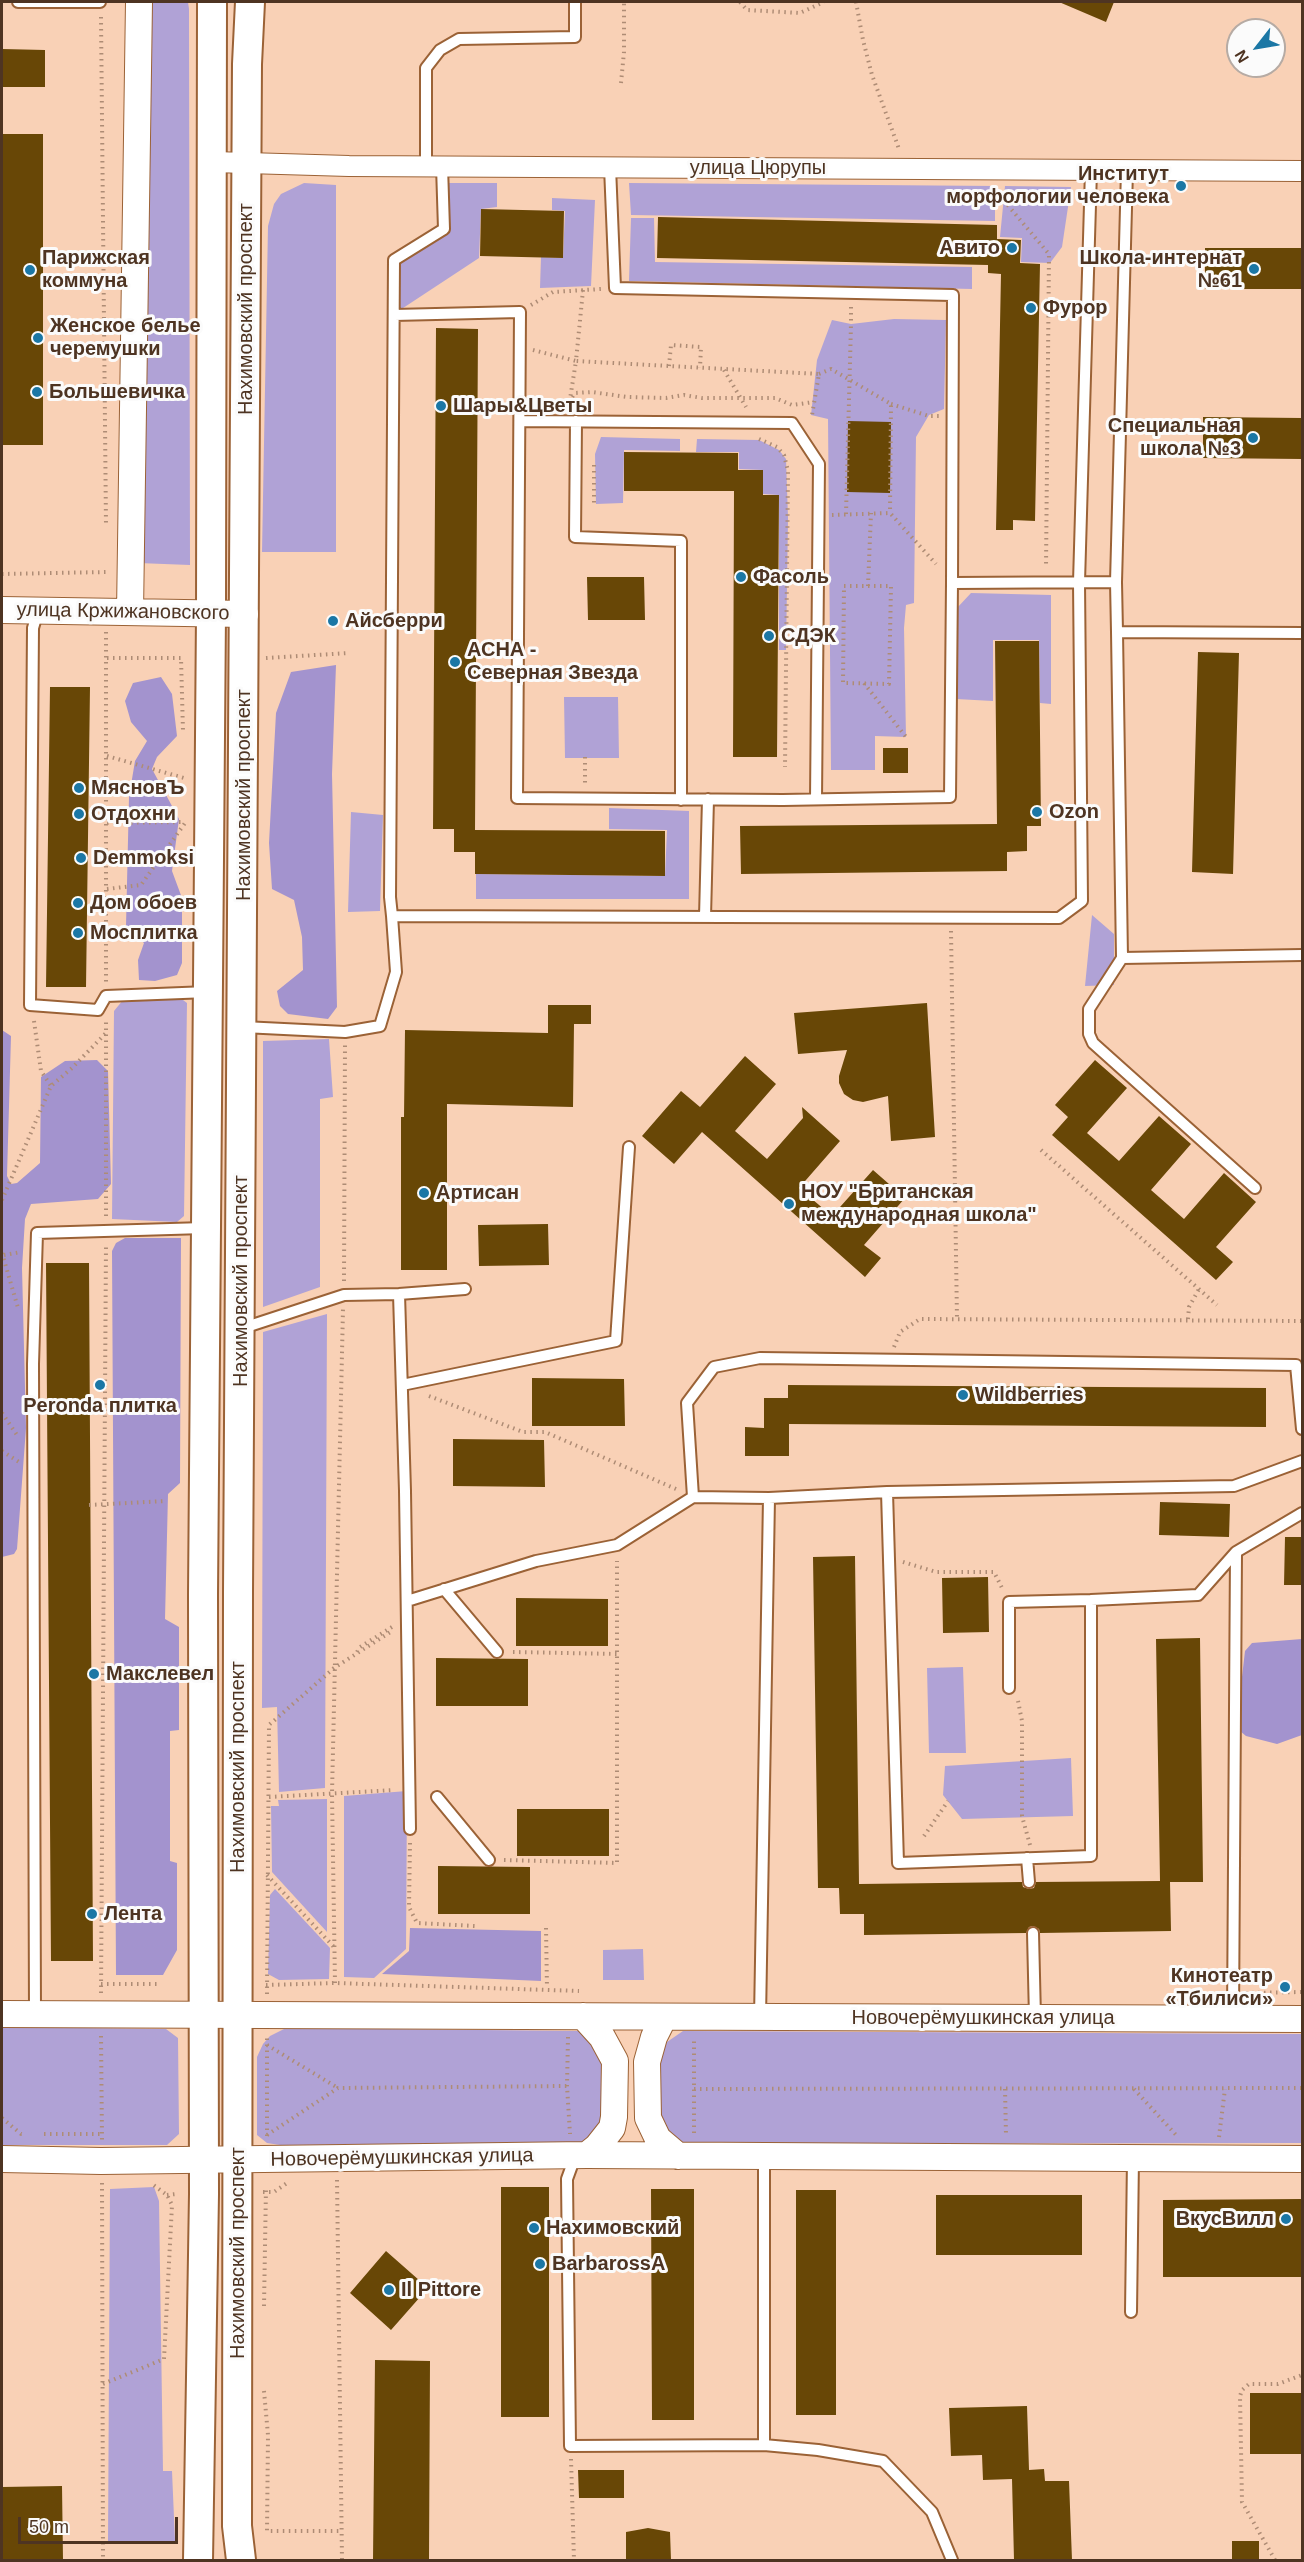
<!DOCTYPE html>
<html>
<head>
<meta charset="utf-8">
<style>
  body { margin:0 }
  #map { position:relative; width:1304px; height:2562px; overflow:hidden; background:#f9d1b6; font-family:Helvetica,sans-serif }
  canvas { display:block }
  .frame { position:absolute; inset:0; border:3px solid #4e3422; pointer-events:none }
  .north { position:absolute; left:1226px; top:18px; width:60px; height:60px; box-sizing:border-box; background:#fbfbfb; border:2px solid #b6aba4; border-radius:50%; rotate:239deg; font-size:16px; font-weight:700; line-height:24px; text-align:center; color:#4e3422 }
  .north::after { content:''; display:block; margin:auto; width:21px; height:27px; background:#1b77a5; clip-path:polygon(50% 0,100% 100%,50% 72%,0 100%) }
  .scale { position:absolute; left:18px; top:2517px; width:160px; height:27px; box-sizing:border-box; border:3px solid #4e3422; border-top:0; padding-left:8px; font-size:18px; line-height:21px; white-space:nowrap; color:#4e3422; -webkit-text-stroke:4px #fbfbfb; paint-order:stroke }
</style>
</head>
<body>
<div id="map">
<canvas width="1304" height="2562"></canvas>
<div class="frame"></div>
<div class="north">N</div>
<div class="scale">50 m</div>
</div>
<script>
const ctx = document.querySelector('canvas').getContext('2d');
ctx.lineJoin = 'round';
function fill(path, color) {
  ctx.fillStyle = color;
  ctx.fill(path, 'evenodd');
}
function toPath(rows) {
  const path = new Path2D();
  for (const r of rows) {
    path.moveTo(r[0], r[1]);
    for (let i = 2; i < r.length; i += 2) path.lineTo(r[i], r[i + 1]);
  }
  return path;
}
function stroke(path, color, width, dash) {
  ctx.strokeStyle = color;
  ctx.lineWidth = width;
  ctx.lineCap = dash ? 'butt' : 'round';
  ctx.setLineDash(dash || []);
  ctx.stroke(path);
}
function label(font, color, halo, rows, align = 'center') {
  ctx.font = font + ' Helvetica,sans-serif';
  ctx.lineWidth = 6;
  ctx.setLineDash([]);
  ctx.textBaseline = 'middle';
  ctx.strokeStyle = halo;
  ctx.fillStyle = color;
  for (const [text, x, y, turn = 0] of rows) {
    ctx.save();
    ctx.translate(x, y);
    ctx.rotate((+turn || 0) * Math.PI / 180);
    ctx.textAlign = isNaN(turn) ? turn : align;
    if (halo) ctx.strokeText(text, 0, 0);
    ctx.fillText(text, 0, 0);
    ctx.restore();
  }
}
fill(toPath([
  [152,2,188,2,189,9,190,565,138,563],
  [304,183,336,185,336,552,262,552,268,226,274,204,281,194],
  [448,183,497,183,497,207,481,209,479,258,397,312,397,262,448,229],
  [629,183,995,186,995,221,631,215],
  [1005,186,1071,187,1062,247,1050,263,1021,262,1022,238,1000,237],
  [552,198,595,200,591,286,540,288,541,257,563,258,565,211,552,210],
  [631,218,654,218,655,262,972,267,972,289,629,281],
  [894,319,946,320,944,409,929,415,916,437,914,603,906,605,904,628,906,737,875,736,875,770,831,770,828,419,811,415,817,360,832,320,851,324],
  [601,437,680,439,680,451,624,450,623,503,596,504,595,454],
  [697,439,759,440,779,450,786,459,788,518,786,650,779,650,779,495,763,494,763,470,739,469,739,452,696,452],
  [971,593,1051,595,1051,704,1040,703,1039,640,993,640,993,701,956,699,957,608],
  [564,697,618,697,619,758,565,758],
  [609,808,689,811,689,899,476,899,476,874,665,876,667,830,609,829],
  [351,812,383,815,380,911,348,912],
  [1092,915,1114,934,1114,985,1085,986],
  [179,997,187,1003,184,1216,177,1222,112,1219,114,1011,123,1000],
  [329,1039,333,1097,320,1099,320,1287,263,1307,263,1041],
  [327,1314,325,1788,279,1792,277,1707,262,1708,263,1332],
  [963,1667,966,1753,929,1753,927,1668],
  [1071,1758,1073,1816,962,1819,943,1795,945,1766],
  [407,1791,406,1949,374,1978,344,1977,344,1796],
  [327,1799,327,1932,272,1872,271,1806,279,1806,278,1800],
  [275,1889,330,1948,329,1979,279,1980,268,1974,270,1895],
  [643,1949,644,1980,603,1980,603,1950],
  [2,2027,166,2029,178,2038,179,2134,167,2145,2,2145],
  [286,2028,580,2031,590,2041,606,2069,604,2118,586,2142,575,2144,280,2145,267,2143,257,2135,257,2057,263,2044,270,2036],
  [683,2031,1302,2034,1302,2143,683,2144,668,2134,660,2118,659,2055,667,2042],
  [154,2187,159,2201,163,2471,172,2471,175,2541,108,2543,110,2189]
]), '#b0a2d6');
fill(toPath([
  [336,665,332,774,337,1007,328,1019,288,1014,280,1006,277,991,303,970,302,937,294,900,272,889,269,843,276,713,291,672],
  [161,677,172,694,177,736,157,757,152,769,179,819,172,871,182,898,182,963,177,975,155,981,139,980,138,960,144,943,126,926,129,797,135,761,147,741,131,722,125,701,133,683],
  [2,1030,11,1036,7,1176,11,1184,17,1183,40,1163,41,1077,65,1061,97,1060,108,1071,111,1184,98,1199,31,1204,25,1219,22,1268,26,1428,17,1549,14,1554,2,1557],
  [125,1238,181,1238,180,1483,168,1494,165,1619,179,1627,179,1730,170,1731,170,1861,177,1863,177,1950,163,1975,116,1975,112,1251,116,1243],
  [1302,1639,1302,1735,1277,1744,1246,1736,1240,1731,1240,1694,1245,1651,1252,1643],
  [410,1928,541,1931,541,1981,382,1974,409,1951]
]), '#a393ce');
fill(toPath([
  [1059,2,1114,2,1106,22],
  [2,49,45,50,45,87,2,87],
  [2,134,43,134,43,445,2,445],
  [481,209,564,211,563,258,480,256],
  [658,217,997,225,997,239,1021,240,1020,263,1040,264,1035,521,1013,520,1013,530,996,530,1001,274,988,273,988,265,657,258],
  [1205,248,1302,248,1302,289,1205,289],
  [436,328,478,329,475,830,665,831,665,876,475,874,475,852,454,852,454,829,433,829],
  [1203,417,1302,418,1302,459,1203,458],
  [848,421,891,422,890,493,847,492],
  [624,452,738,453,738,470,763,470,763,495,779,495,777,757,733,757,734,491,624,491],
  [587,577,644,577,645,620,588,620],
  [995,641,1039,641,1041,826,1027,826,1027,851,1007,852,1007,871,741,874,740,826,997,824],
  [1198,652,1239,653,1233,874,1192,872],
  [50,687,90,687,86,987,46,987],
  [883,748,908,748,908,773,883,773],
  [927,1003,935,1137,891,1141,888,1096,863,1102,853,1100,844,1094,839,1083,839,1076,847,1050,798,1054,794,1013],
  [548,1005,591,1005,591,1024,574,1024,573,1107,447,1104,447,1270,401,1270,401,1117,404,1117,405,1030,548,1033],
  [745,1056,776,1084,735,1131,767,1159,803,1118,802,1107,840,1141,799,1188,832,1216,873,1170,905,1198,864,1245,881,1258,865,1277,702,1132,674,1164,642,1136,681,1091,700,1107],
  [1095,1060,1127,1088,1087,1133,1119,1161,1159,1116,1191,1144,1151,1190,1184,1219,1224,1173,1256,1202,1216,1247,1233,1262,1216,1280,1052,1135,1068,1117,1055,1105],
  [548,1224,549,1265,479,1266,478,1225],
  [46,1263,89,1263,93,1961,51,1961],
  [532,1378,624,1379,625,1426,532,1426],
  [788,1385,1266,1388,1266,1427,789,1424,789,1456,745,1456,745,1427,764,1428,764,1398,788,1398],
  [453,1439,544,1440,545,1487,453,1486],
  [1160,1502,1230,1504,1229,1537,1159,1535],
  [1285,1537,1302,1537,1302,1585,1284,1585],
  [855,1556,859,1884,1022,1882,1023,1887,1029,1889,1034,1888,1036,1882,1160,1881,1156,1639,1200,1638,1203,1882,1170,1882,1171,1931,1040,1933,1039,1929,1033,1926,1029,1927,1026,1933,864,1935,864,1914,840,1914,839,1888,818,1888,813,1557],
  [988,1577,989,1632,943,1633,942,1578],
  [516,1598,608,1599,608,1646,516,1646],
  [436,1658,528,1659,528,1706,436,1706],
  [517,1809,609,1809,609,1856,517,1856],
  [438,1866,530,1867,530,1914,438,1914],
  [501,2187,549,2187,549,2417,501,2417],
  [651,2189,694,2189,694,2420,652,2420],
  [796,2190,836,2190,836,2415,796,2415],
  [936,2195,1082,2195,1082,2255,936,2255],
  [1302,2199,1302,2277,1163,2277,1163,2200],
  [386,2251,428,2288,391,2330,350,2293],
  [375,2360,430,2361,429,2560,373,2560],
  [1250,2393,1302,2393,1302,2454,1250,2454],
  [1027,2406,1029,2470,1044,2469,1045,2481,1069,2481,1072,2560,1014,2560,1012,2479,983,2480,982,2455,951,2456,949,2408],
  [578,2470,624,2470,624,2498,579,2498],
  [62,2486,63,2560,2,2560,2,2487],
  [648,2528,670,2532,671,2560,626,2560,626,2532],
  [1232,2541,1259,2541,1259,2560,1232,2560]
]), '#684706');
const service = toPath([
  [18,2,100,2],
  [426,166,426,68,440,50,459,39,575,37,575,2],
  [610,167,615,288,953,295,952,583],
  [1127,170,1116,582,1117,632,1302,633],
  [394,315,520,312,517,798,783,800,950,797,952,583,1116,582],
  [520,421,792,423,819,464,816,799],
  [576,421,575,537,681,541,681,800],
  [38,611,33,628,30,1005,98,1010,106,996,208,992],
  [1117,632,1122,958,1302,955],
  [392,916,390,897,394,260,444,229,442,166],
  [705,917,708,799],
  [1122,958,1089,1009,1089,1034,1093,1043,1255,1188],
  [243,1027,345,1032,380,1026,396,972,392,916,1059,918,1082,901,1079,582,1091,170],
  [399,1294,405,1491,410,1829],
  [240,1329,344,1295,399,1294,465,1289],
  [402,1385,616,1341,629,1147],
  [887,1492,898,1863,1091,1856,1091,1600,1198,1595,1236,1552,1302,1513],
  [693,1497,687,1403,714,1367,760,1358,1296,1365,1302,1429],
  [444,1589,497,1652],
  [407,1601,536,1561,617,1545,693,1497,769,1498,887,1492,1234,1486,1302,1461],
  [1009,1688,1009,1602,1091,1600],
  [437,1797,489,1860],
  [1027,1858,1029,1882],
  [1033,1933,1035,2018],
  [35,2014,33,1364,37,1233,204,1228],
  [760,2018,769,1498],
  [1233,2018,1236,1552],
  [575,2157,567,2179,570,2446,764,2445,764,2157],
  [1131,2312,1133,2158],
  [764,2445,818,2450,883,2461,932,2512,952,2560]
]);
const minor = toPath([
  [213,162,349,166,1302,171]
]);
const tertiary = toPath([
  [2,610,245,614],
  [130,612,139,2],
  [2,2014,1302,2019],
  [583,2016,602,2037,615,2061,614,2117,612,2128,597,2147,587,2155],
  [664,2017,654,2037,647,2062,648,2118,658,2139,678,2156],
  [2,2159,101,2161,587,2155,1302,2159]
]);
const secondary = toPath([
  [198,2560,204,2194,203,1594,211,613,212,2],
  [241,2560,237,2526,238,1591,247,64,250,2]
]);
stroke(service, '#9b6236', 14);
stroke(minor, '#9b6236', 22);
stroke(tertiary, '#9b6236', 28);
stroke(secondary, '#9b6236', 32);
stroke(toPath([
  [740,2,747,10,800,13,824,2],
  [856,2,863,40,872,75,899,149],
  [101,17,106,526],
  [621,83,624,52,624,2],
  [1000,196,1049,254,1046,568],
  [583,290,576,361,819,374,812,415],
  [531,305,553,292,601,289],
  [851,307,851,324],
  [533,350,576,361,570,399],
  [669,366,671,345,701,347,700,368],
  [724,370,746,407],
  [819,374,831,369,891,404,890,513],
  [569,402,575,393,592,392,627,397,666,398,684,395,702,398,775,398,792,405,814,402],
  [891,404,929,416,939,416],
  [759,439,777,447,784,455,788,471,785,767],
  [594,465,594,503],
  [846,514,851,324],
  [832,515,890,513,936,564],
  [2,574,106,572],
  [844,586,891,586,889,684,843,683,844,586],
  [868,586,871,513],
  [106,632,106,982],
  [107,658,181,658,183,731],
  [266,658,349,653],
  [864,683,906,737],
  [107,756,184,778],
  [585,757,585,783],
  [107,823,185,822],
  [107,889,141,885,185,823],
  [951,931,957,1319],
  [34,1021,41,1071,51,1086],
  [1041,1150,1217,1305],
  [2,1200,51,1086,72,1068,106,1033],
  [106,1216,106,1022],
  [2,1253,18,1308],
  [4,1255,21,1252],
  [344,1281,345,1045],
  [1188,1319,1189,1307,1199,1289],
  [894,1347,900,1332,920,1319,1302,1321],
  [429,1396,523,1432,545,1432,676,1489],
  [2,1413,17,1435],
  [2,1451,19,1462],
  [89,1505,166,1501],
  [903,1562,936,1572,994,1572,1003,1590],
  [357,1652,360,1647,392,1627],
  [513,1652,617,1654],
  [1018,1701,1022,1721,1022,1816,1030,1845],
  [269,1797,394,1790],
  [924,1836,948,1801],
  [410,1843,409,1907,417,1923,475,1926],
  [504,1860,617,1863,617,1561],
  [267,1875,334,1947],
  [546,1928,547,1988],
  [335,1983,332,1794,343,1309],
  [101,1984,158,1984],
  [266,1985,335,1983,579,1991],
  [101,1993,106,1244],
  [1246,1993,1302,1992],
  [267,1994,269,1725,334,1668,392,1631],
  [101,2036,102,2140],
  [568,2037,567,2086,570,2134],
  [267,2045,338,2088],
  [694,2089,1302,2088],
  [1005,2089,1006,2135],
  [1134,2089,1177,2136],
  [2,2118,21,2134,25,2134],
  [694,2133,694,2038],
  [44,2134,102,2134],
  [267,2135,338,2088,567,2086],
  [267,2136,267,2038],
  [1219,2137,1225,2089],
  [337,2180,342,2560],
  [102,2183,103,2560],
  [263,2192,274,2192,287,2183],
  [167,2195,176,2194],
  [264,2306,266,2187],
  [103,2384,164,2359,172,2205,167,2195,152,2184],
  [264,2391,268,2435,267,2531,342,2531],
  [571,2459,574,2560],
  [1275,2560,1242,2502,1240,2396,1242,2390,1249,2384,1278,2384,1302,2375]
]), '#ae8c75', 4, [1.5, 4.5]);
stroke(service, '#fff', 10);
stroke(minor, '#fff', 20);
stroke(tertiary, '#fff', 26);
stroke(secondary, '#fff', 28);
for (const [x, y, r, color] of [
  [1181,186,6,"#1b77a5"],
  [1012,248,6,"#1b77a5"],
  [1254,269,6,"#1b77a5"],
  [30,270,6,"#1b77a5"],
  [1031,308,6,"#1b77a5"],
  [38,338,6,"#1b77a5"],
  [37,392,6,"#1b77a5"],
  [441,406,6,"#1b77a5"],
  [1253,438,6,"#1b77a5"],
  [741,577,6,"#1b77a5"],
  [333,621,6,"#1b77a5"],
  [769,636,6,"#1b77a5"],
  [455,662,6,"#1b77a5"],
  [79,788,6,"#1b77a5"],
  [1037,812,6,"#1b77a5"],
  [79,814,6,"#1b77a5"],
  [81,858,6,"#1b77a5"],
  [78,903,6,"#1b77a5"],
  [78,933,6,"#1b77a5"],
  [424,1193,6,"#1b77a5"],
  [789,1204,6,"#1b77a5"],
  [100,1385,6,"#1b77a5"],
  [963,1395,6,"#1b77a5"],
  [94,1674,6,"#1b77a5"],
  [92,1914,6,"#1b77a5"],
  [1285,1987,6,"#1b77a5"],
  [1286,2219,6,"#1b77a5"],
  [534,2228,6,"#1b77a5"],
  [540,2264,6,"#1b77a5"],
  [389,2290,6,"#1b77a5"]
]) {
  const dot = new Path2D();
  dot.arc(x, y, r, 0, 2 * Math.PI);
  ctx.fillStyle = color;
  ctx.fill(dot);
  stroke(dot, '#fbfbfb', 2);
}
label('20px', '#4e3422', '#fbfbfb', [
  ["улица Цюрупы",758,168],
  ["Нахимовский проспект",246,309,-90],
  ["улица Кржижановского",123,612,1],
  ["Нахимовский проспект",244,795,-90],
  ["Нахимовский проспект",241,1281,-90],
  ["Нахимовский проспект",238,1767,-90],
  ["Новочерёмушкинская улица",983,2018],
  ["Новочерёмушкинская улица",402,2158,-1],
  ["Нахимовский проспект",238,2253,-90]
]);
label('bold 20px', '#4e3422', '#fbfbfb', [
  ["Институт",1169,174,"right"],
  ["морфологии человека",1169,197,"right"],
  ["Авито",1000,248,"right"],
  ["Парижская",42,258],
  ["коммуна",42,281],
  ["Школа-интернат",1242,258,"right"],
  ["№61",1242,281,"right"],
  ["Фурор",1043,308],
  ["Женское белье",50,326],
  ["черемушки",50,349],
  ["Большевичка",49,392],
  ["Шары&Цветы",453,406],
  ["Специальная",1241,426,"right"],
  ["школа №3",1241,449,"right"],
  ["Фасоль",753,577],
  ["Айсберри",345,621],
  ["СДЭК",781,636],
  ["АСНА -",467,650],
  ["Северная Звезда",467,673],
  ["МясновЪ",91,788],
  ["Ozon",1049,812],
  ["Отдохни",91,814],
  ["Demmoksi",93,858],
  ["Дом обоев",90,903],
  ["Мосплитка",90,933],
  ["НОУ \"Британская",801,1192],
  ["международная школа\"",801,1215],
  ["Артисан",436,1193],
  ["Wildberries",975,1395],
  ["Peronda плитка",100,1406,"center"],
  ["Макслевел",106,1674],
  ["Лента",104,1914],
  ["Кинотеатр",1273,1976,"right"],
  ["«Тбилиси»",1273,1999,"right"],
  ["ВкусВилл",1274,2219,"right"],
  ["Нахимовский",546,2228],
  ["BarbarossA",552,2264],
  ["Il Pittore",401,2290]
], 'left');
</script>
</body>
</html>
